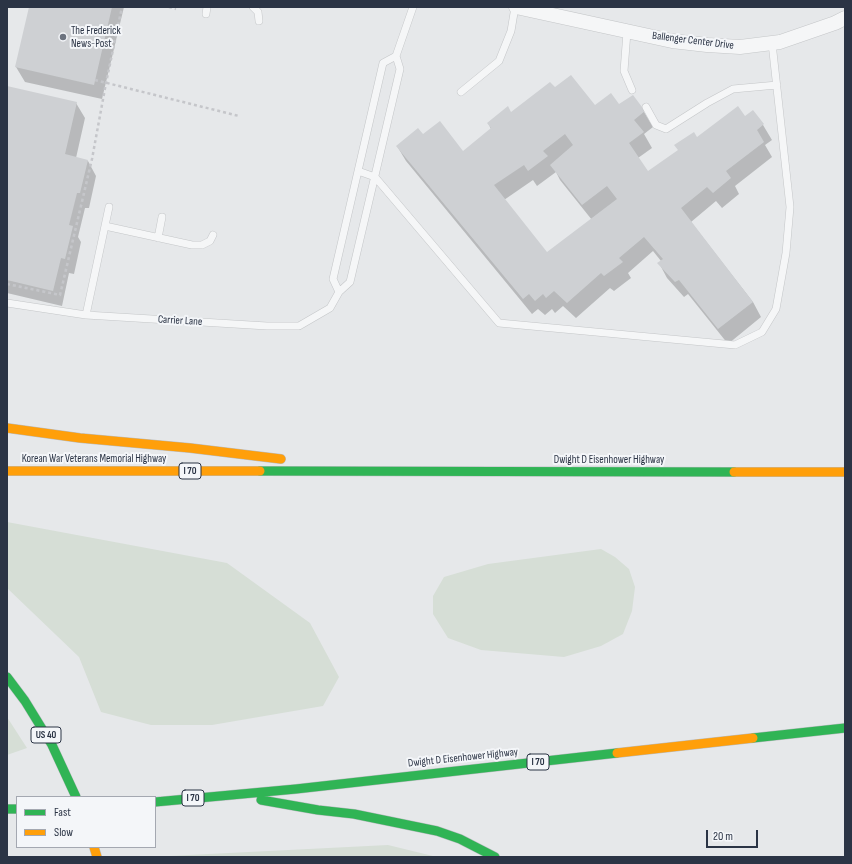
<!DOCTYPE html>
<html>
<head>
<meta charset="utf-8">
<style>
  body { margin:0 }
  #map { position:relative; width:852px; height:864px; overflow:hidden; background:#e6e8ea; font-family:"Sofia Sans Condensed",sans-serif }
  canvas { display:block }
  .frame { position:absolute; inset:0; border:8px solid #2b3445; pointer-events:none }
  .legend { position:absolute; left:16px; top:796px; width:140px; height:52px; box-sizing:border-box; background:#f4f6f9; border:1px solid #a4a8b1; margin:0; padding:5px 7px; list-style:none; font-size:12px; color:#2b3445 }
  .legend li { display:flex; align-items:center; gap:8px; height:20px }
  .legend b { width:20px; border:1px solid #a4a8b1 }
  .scale { position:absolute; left:706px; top:830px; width:52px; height:18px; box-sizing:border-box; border:2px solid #2b3445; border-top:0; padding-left:5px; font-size:12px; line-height:14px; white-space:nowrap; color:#2b3445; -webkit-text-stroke:3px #f4f6f9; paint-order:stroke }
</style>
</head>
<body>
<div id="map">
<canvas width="852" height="864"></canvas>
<div class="frame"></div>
<ul class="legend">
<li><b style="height:5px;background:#30b455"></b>Fast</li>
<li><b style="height:5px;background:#ff9f0a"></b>Slow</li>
</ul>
<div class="scale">20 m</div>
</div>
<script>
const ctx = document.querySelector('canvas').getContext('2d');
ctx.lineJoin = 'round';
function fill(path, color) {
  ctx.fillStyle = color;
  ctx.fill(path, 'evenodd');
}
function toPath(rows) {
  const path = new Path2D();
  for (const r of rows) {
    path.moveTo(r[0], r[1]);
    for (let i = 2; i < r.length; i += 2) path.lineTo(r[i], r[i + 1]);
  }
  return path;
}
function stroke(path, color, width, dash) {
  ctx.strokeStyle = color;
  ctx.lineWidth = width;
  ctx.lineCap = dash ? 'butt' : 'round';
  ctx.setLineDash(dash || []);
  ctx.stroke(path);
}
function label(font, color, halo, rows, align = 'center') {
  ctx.font = font + ' "Sofia Sans Condensed",sans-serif';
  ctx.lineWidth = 4;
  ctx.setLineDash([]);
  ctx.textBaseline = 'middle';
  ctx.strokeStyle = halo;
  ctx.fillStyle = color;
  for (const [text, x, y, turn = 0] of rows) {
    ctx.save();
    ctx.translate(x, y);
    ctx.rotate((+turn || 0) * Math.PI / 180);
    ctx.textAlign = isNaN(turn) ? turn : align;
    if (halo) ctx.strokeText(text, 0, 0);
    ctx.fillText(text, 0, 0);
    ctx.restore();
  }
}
fill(toPath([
  [7,522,227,563,310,623,339,677,323,706,212,725,151,725,101,712,79,657,7,588],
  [601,549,615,557,629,569,635,587,632,611,623,634,601,646,564,657,481,650,448,638,433,614,433,596,444,577,488,564],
  [7,717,27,748,7,755],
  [388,845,437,857,169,857,169,856]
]), '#d6ded6');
fill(toPath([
  [30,7,124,7,102,99,25,82,16,67],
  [7,87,76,103,85,118,76,158,88,161,96,176,89,208,85,208,78,237,81,242,74,274,69,273,62,306,7,293],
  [555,88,595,106,619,106,644,112,653,127,644,134,652,148,638,158,648,172,697,138,745,117,763,125,772,140,765,145,772,157,735,186,739,194,722,208,716,201,691,222,753,302,761,317,728,344,688,294,684,297,667,278,659,263,661,261,653,251,628,273,631,278,614,291,610,288,576,318,563,306,555,313,552,309,545,315,538,309,532,314,406,161,397,146,423,135,463,152,491,129,488,123,511,113],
  [556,172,560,180,592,220,547,253,504,200,533,180,537,186]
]), '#0003');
fill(toPath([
  [29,7,112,7,94,85,15,67],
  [571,75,595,105,611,93,619,104,633,95,645,111,634,120,644,132,629,143,648,171,678,150,674,145,694,132,697,137,738,106,745,116,753,110,764,124,757,130,764,142,726,171,731,178,713,193,707,187,681,208,753,302,718,329,679,280,675,282,657,263,663,259,644,237,619,258,623,262,604,276,601,273,567,303,554,291,546,298,543,294,535,301,529,294,523,299,396,146,418,128,423,134,440,121,463,151,491,128,487,123,508,106,511,112,550,82,555,87],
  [565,134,573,145,550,165,582,205,607,186,617,199,547,252,494,185,524,165,528,171,548,156,543,151],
  [7,86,77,102,65,154,88,160,80,193,77,193,69,225,73,226,65,259,61,258,53,291,7,280]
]), '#ced0d3');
const lane = toPath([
  [253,7,258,12,259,21],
  [206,14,207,7],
  [627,32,624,71,632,90],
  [461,92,499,61,511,31,515,7],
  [646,107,656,125,666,129,707,103,733,89,777,85],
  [358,171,375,177,499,323,735,345,762,332,776,309,786,253,790,207,772,43],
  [105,226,192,245,202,245,210,241,213,235],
  [158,238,162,217],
  [339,292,333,279,383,63,396,56],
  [7,303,86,315,267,326,299,326,330,308,339,292,350,282,400,69,396,56,413,7],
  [86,315,109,207]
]);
const street = toPath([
  [516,7,672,41,707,45,740,47,780,42,835,23,845,18]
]);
const fast = toPath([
  [260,471,734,472],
  [7,677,25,701,52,745,76,797],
  [753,738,845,728],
  [261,800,318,810,354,814,437,831,460,839,495,857],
  [155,802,296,789,617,753],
  [7,809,17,809]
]);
const slow = toPath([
  [7,428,80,438,190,448,281,459],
  [7,471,260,471],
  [734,472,845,472],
  [617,753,753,738],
  [94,847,97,857]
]);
stroke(lane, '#c4c6c8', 8);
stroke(street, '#c4c6c8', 15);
stroke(fast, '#b8bbbf', 10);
stroke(slow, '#b8bbbf', 10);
stroke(toPath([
  [169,7,176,9],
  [95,80,239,116],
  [7,284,60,295,92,159,106,83,122,7]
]), '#c5c6ca', 2.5, [3, 3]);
stroke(lane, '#f5f6f7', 7);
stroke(street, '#f5f6f7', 14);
stroke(fast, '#30b455', 9);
stroke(slow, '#ff9f0a', 9);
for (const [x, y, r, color] of [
  [63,37,4,"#6c737f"]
]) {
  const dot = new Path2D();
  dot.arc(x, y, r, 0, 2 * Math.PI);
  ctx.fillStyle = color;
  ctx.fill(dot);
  stroke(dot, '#f4f6f9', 1.5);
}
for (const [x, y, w] of [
  [190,471,22],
  [46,735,30],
  [538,762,22],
  [193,798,22]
]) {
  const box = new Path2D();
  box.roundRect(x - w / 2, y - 8, w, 16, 3);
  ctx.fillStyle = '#f4f6f9';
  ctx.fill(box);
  stroke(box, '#2b3445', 1);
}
label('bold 10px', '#2b3445', null, [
  ["I 70",190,471],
  ["US 40",46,735],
  ["I 70",538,762],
  ["I 70",193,798]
]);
label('11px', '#2b3445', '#f4f6f9', [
  ["The Frederick",71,31],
  ["News-Post",71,44]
], 'left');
label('11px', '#2b3445', '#f4f6f9', [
  ["Ballenger Center Drive",693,41,7],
  ["Carrier Lane",180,321,3],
  ["Korean War Veterans Memorial Highway",94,459],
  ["Dwight D Eisenhower Highway",609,460],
  ["Dwight D Eisenhower Highway",463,758,-6]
]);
</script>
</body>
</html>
